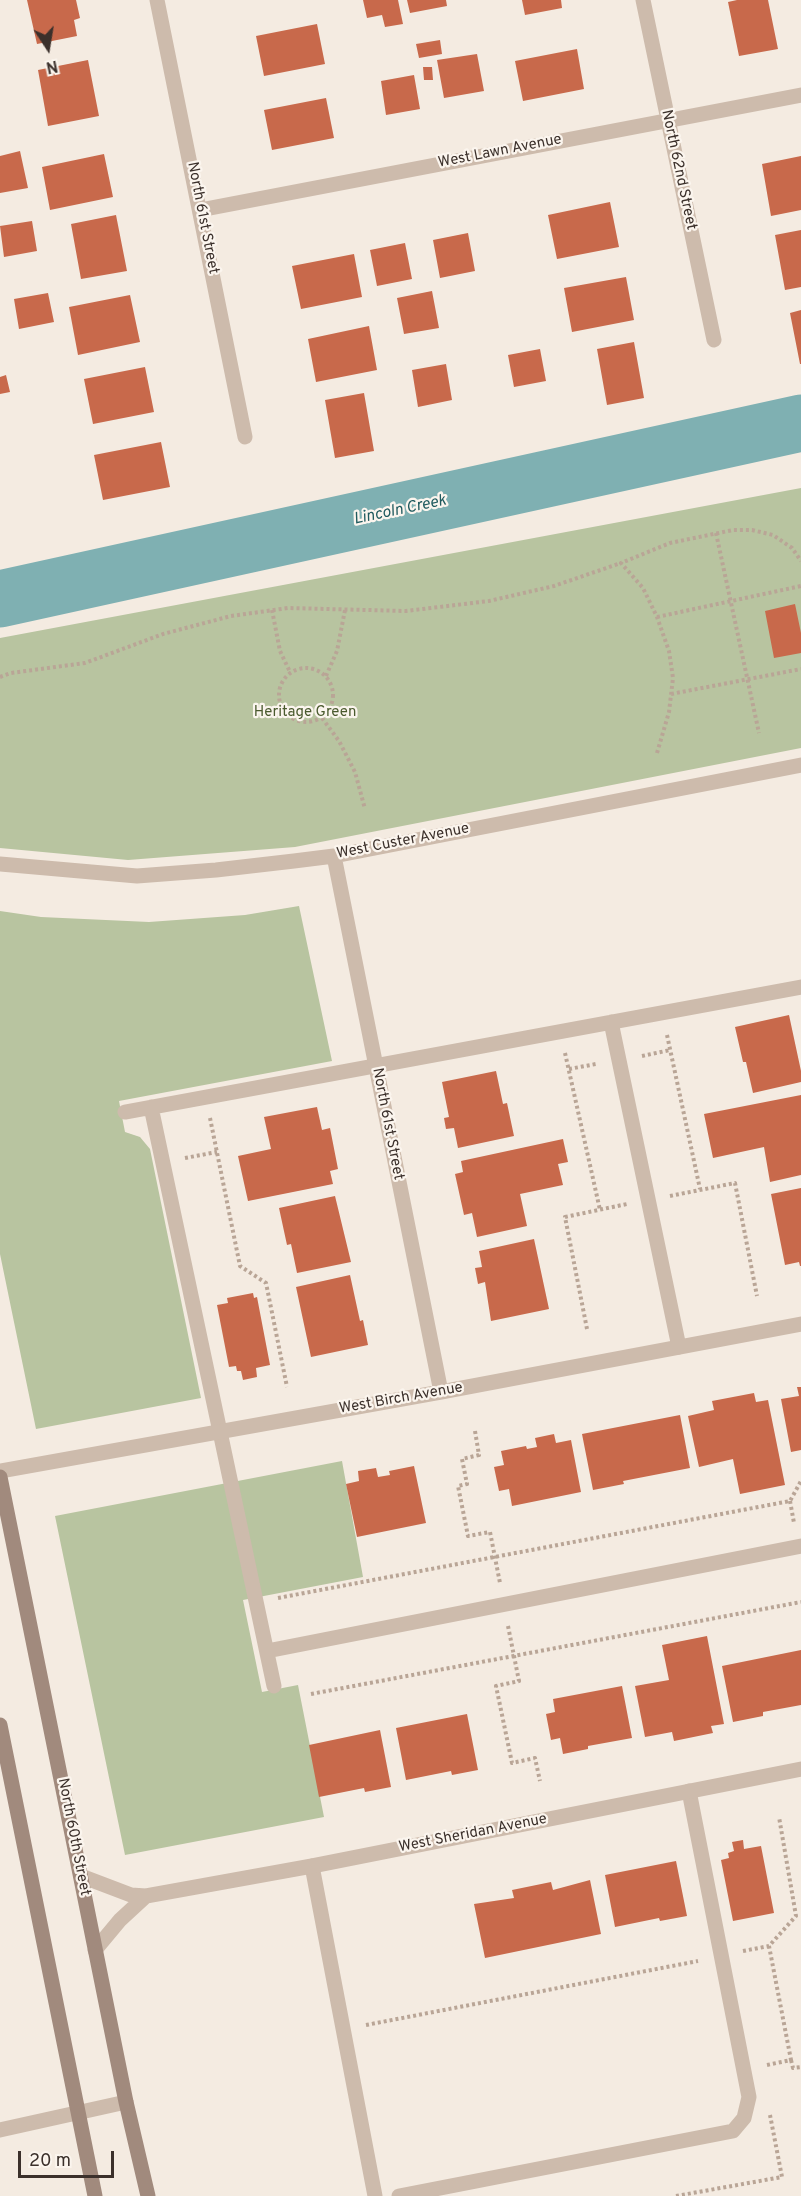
<!DOCTYPE html>
<html>
<head>
<meta charset="utf-8">
<style>
  body { margin:0 }
  #map { position:relative; width:801px; height:2196px; overflow:hidden; background:#f4ebe1; font-family:Overpass,sans-serif }
  canvas { display:block }
  .north { position:absolute; left:18px; top:18px; width:60px; height:60px; -webkit-text-stroke:4px #fbf5ee; paint-order:stroke; rotate:168deg; font-size:16px; font-weight:700; line-height:24px; text-align:center; color:#3b302b }
  .north::after { content:''; display:block; margin:auto; width:21px; height:27px; background:#3b302b; clip-path:polygon(50% 0,100% 100%,50% 72%,0 100%) }
  .scale { position:absolute; left:18px; top:2151px; width:96px; height:27px; box-sizing:border-box; border:3px solid #3b302b; border-top:0; padding-left:8px; font-size:18px; line-height:21px; white-space:nowrap; color:#3b302b; -webkit-text-stroke:4px #fbf5ee; paint-order:stroke }
</style>
</head>
<body>
<div id="map">
<canvas width="801" height="2196"></canvas>
<div class="north">N</div>
<div class="scale">20 m</div>
</div>
<script>
const ctx = document.querySelector('canvas').getContext('2d');
ctx.lineJoin = 'round';
function fill(path, color) {
  ctx.fillStyle = color;
  ctx.fill(path, 'evenodd');
}
function toPath(rows) {
  const path = new Path2D();
  for (const r of rows) {
    if (r.length === 3) {
      path.moveTo(r[0] + r[2], r[1]);
      path.arc(r[0], r[1], r[2], 0, 2 * Math.PI);
      continue;
    }
    path.moveTo(r[0], r[1]);
    for (let i = 2; i < r.length; i += 2) path.lineTo(r[i], r[i + 1]);
  }
  return path;
}
function stroke(path, color, width, dash) {
  ctx.strokeStyle = color;
  ctx.lineWidth = width;
  ctx.lineCap = dash ? 'butt' : 'round';
  ctx.setLineDash(dash || []);
  ctx.stroke(path);
}
function label(font, color, halo, rows, align = 'center') {
  ctx.font = font + ' Overpass,sans-serif';
  ctx.lineWidth = 4.5;
  ctx.setLineDash([]);
  ctx.textBaseline = 'middle';
  ctx.strokeStyle = halo;
  ctx.fillStyle = color;
  for (const [text, x, y, turn = 0] of rows) {
    ctx.save();
    ctx.translate(x, y);
    ctx.rotate((+turn || 0) * Math.PI / 180);
    ctx.textAlign = isNaN(turn) ? turn : align;
    if (halo) ctx.strokeText(text, 0, 0);
    ctx.fillText(text, 0, 0);
    ctx.restore();
  }
}
fill(toPath([
  [801,488,801,748,295,847,128,860,0,848,0,638],
  [299,906,332,1061,119,1101,125,1132,140,1137,150,1149,201,1398,36,1429,0,1254,0,911,41,917,149,922,245,915],
  [342,1461,363,1577,243,1600,262,1692,298,1685,324,1817,125,1855,55,1516]
]), '#b8c4a0');
stroke(toPath([
  [0,599,801,423]
]), '#7fb0b2', 57);
fill(toPath([
  [27,0,76,0,80,18,74,20,77,36,37,44],
  [363,0,398,0,403,24,385,27,382,15,367,18],
  [407,0,446,0,447,6,410,13],
  [522,0,561,0,562,8,525,15],
  [737,0,768,0,778,49,739,56,728,2],
  [317,24,325,64,264,76,256,36],
  [440,40,442,54,419,58,416,44],
  [577,49,584,89,523,101,515,61],
  [477,54,484,91,444,98,437,60],
  [88,60,99,116,48,126,38,70],
  [423,67,432,67,433,80,424,80],
  [414,75,420,109,386,115,381,81],
  [326,98,334,138,272,150,264,110],
  [20,151,28,188,0,193,0,156],
  [104,154,113,197,50,210,42,167],
  [801,156,801,210,771,216,762,164],
  [610,202,619,247,557,259,548,215],
  [116,215,127,271,81,279,71,224],
  [32,221,37,251,4,257,0,226],
  [801,230,801,287,785,290,775,235],
  [468,233,475,271,440,278,433,240],
  [405,243,412,279,377,286,370,250],
  [354,254,362,297,301,309,292,266],
  [626,277,634,320,572,332,564,288],
  [432,291,439,328,404,334,397,298],
  [48,293,54,322,19,329,14,299],
  [130,295,140,342,78,355,69,307],
  [801,310,801,364,800,364,790,313],
  [369,326,377,370,316,382,308,339],
  [634,342,644,398,607,405,597,349],
  [540,349,546,381,514,387,508,355],
  [446,364,452,400,418,407,412,370],
  [145,367,154,412,93,424,84,379],
  [6,375,10,392,0,394,0,377],
  [364,393,374,451,335,458,325,400],
  [161,442,170,487,103,500,94,455],
  [795,604,801,633,801,653,774,658,765,611],
  [789,1015,801,1071,801,1082,753,1093,746,1062,743,1062,735,1027],
  [496,1071,503,1104,507,1103,514,1136,458,1148,454,1128,446,1129,444,1118,449,1117,442,1082],
  [801,1095,801,1175,770,1182,764,1147,713,1158,704,1114],
  [317,1107,322,1130,330,1128,338,1169,330,1171,333,1184,248,1201,238,1156,271,1149,264,1117],
  [563,1139,568,1162,558,1164,563,1185,520,1194,527,1226,477,1237,472,1213,464,1215,455,1174,463,1172,461,1161],
  [801,1188,801,1266,800,1266,799,1262,785,1265,771,1194],
  [335,1196,351,1262,297,1273,291,1244,287,1245,279,1208],
  [534,1239,549,1309,491,1321,485,1282,478,1284,475,1268,482,1267,479,1251],
  [350,1275,360,1321,363,1320,368,1345,311,1357,296,1287],
  [253,1293,254,1298,257,1297,270,1365,256,1368,257,1377,243,1380,241,1371,237,1371,236,1366,229,1367,217,1305,228,1303,227,1298],
  [797,1387,801,1387,801,1450,791,1452,781,1399,799,1396],
  [754,1393,756,1402,768,1400,785,1485,740,1494,733,1459,699,1467,688,1416,714,1410,712,1401],
  [680,1415,690,1468,623,1481,624,1484,593,1490,582,1434],
  [554,1434,556,1443,571,1440,581,1492,512,1506,509,1489,499,1491,494,1467,504,1465,501,1451,526,1446,527,1449,537,1447,535,1438],
  [414,1466,426,1523,357,1537,346,1484,359,1481,358,1471,376,1468,378,1477,390,1475,389,1471],
  [707,1636,724,1724,711,1726,713,1733,674,1741,672,1732,645,1737,635,1686,669,1680,662,1645],
  [801,1650,801,1705,763,1712,763,1716,733,1722,722,1666],
  [622,1686,632,1738,588,1746,588,1749,563,1754,560,1738,551,1740,546,1714,555,1712,553,1699],
  [467,1714,478,1770,452,1775,451,1771,406,1780,396,1728],
  [380,1730,391,1787,365,1792,364,1788,319,1797,309,1745],
  [743,1840,744,1849,761,1846,774,1913,733,1921,721,1860,729,1858,728,1853,734,1851,732,1842],
  [676,1861,687,1916,660,1921,659,1918,615,1927,605,1875],
  [590,1880,601,1934,485,1958,474,1904,514,1898,512,1890,551,1882,553,1890]
]), '#c8694b');
stroke(toPath([
  [716,533,759,733],
  [272,610,280,651,290,672],
  [657,617,801,586],
  [306,695,27],
  [326,676,337,651,345,610],
  [0,677,11,673,85,663,163,634,231,616,288,608,406,611,489,601,554,586,621,563],
  [671,694,801,669],
  [322,718,339,741,355,772,365,809],
  [657,753,669,712,673,678,669,651,657,617,643,588,621,563,670,543,733,530,752,530,773,535,792,548,801,561],
  [667,1035,700,1189],
  [565,1053,600,1210],
  [642,1056,670,1050],
  [569,1069,596,1064],
  [210,1118,240,1266,266,1283,287,1387],
  [185,1158,217,1152],
  [670,1196,735,1183,757,1296],
  [587,1329,565,1217,627,1204],
  [475,1431,479,1455,462,1459,467,1484,458,1486,468,1536,490,1532,500,1583],
  [790,1501,794,1523],
  [278,1598,790,1501,801,1481],
  [508,1626,519,1681,496,1686,512,1763,535,1758,540,1781],
  [311,1694,801,1602],
  [743,1951,769,1946],
  [366,2025,698,1961],
  [791,2060,793,2068,801,2067],
  [767,2065,791,2060,769,1946,796,1916,779,1817],
  [676,2196,782,2177,770,2115]
]), '#b9a596', 4, [3, 3]);
stroke(toPath([
  [611,1022,679,1347],
  [151,1107,274,1686],
  [125,1112,801,987],
  [267,1651,801,1546],
  [312,1866,375,2196],
  [399,2196,733,2131,744,2118,749,2097,689,1791]
]), '#cdbbac', 15);
stroke(toPath([
  [157,0,245,437],
  [643,0,714,340],
  [200,210,801,95],
  [334,856,441,1392],
  [0,864,137,876,216,870,294,861,334,856,801,765],
  [0,1471,441,1392,801,1324],
  [81,1876,131,1895,146,1896,312,1866,801,1769],
  [95,1950,120,1920,146,1896],
  [0,2130,126,2102]
]), '#cdbbac', 15);
stroke(toPath([
  [0,1477,126,2102,148,2196],
  [0,1725,95,2196]
]), '#a18a7d', 15);
label('15px', '#3b302b', '#fbf5ee', [
  ["West Lawn Avenue",500,152,-11],
  ["North 62nd Street",678,170,78],
  ["North 61st Street",202,218,79],
  ["West Custer Avenue",403,842,-11],
  ["North 61st Street",387,1124,79],
  ["West Birch Avenue",401,1399,-10],
  ["West Sheridan Avenue",473,1834,-11],
  ["North 60th Street",73,1837,79]
]);
label('15px', '#4a5a2e', '#fbf5ee', [
  ["Heritage Green",305,713]
]);
label('italic 16px', '#1f5a5e', '#fbf5ee', [
  ["Lincoln Creek",400,511,-12]
]);
</script>
</body>
</html>
